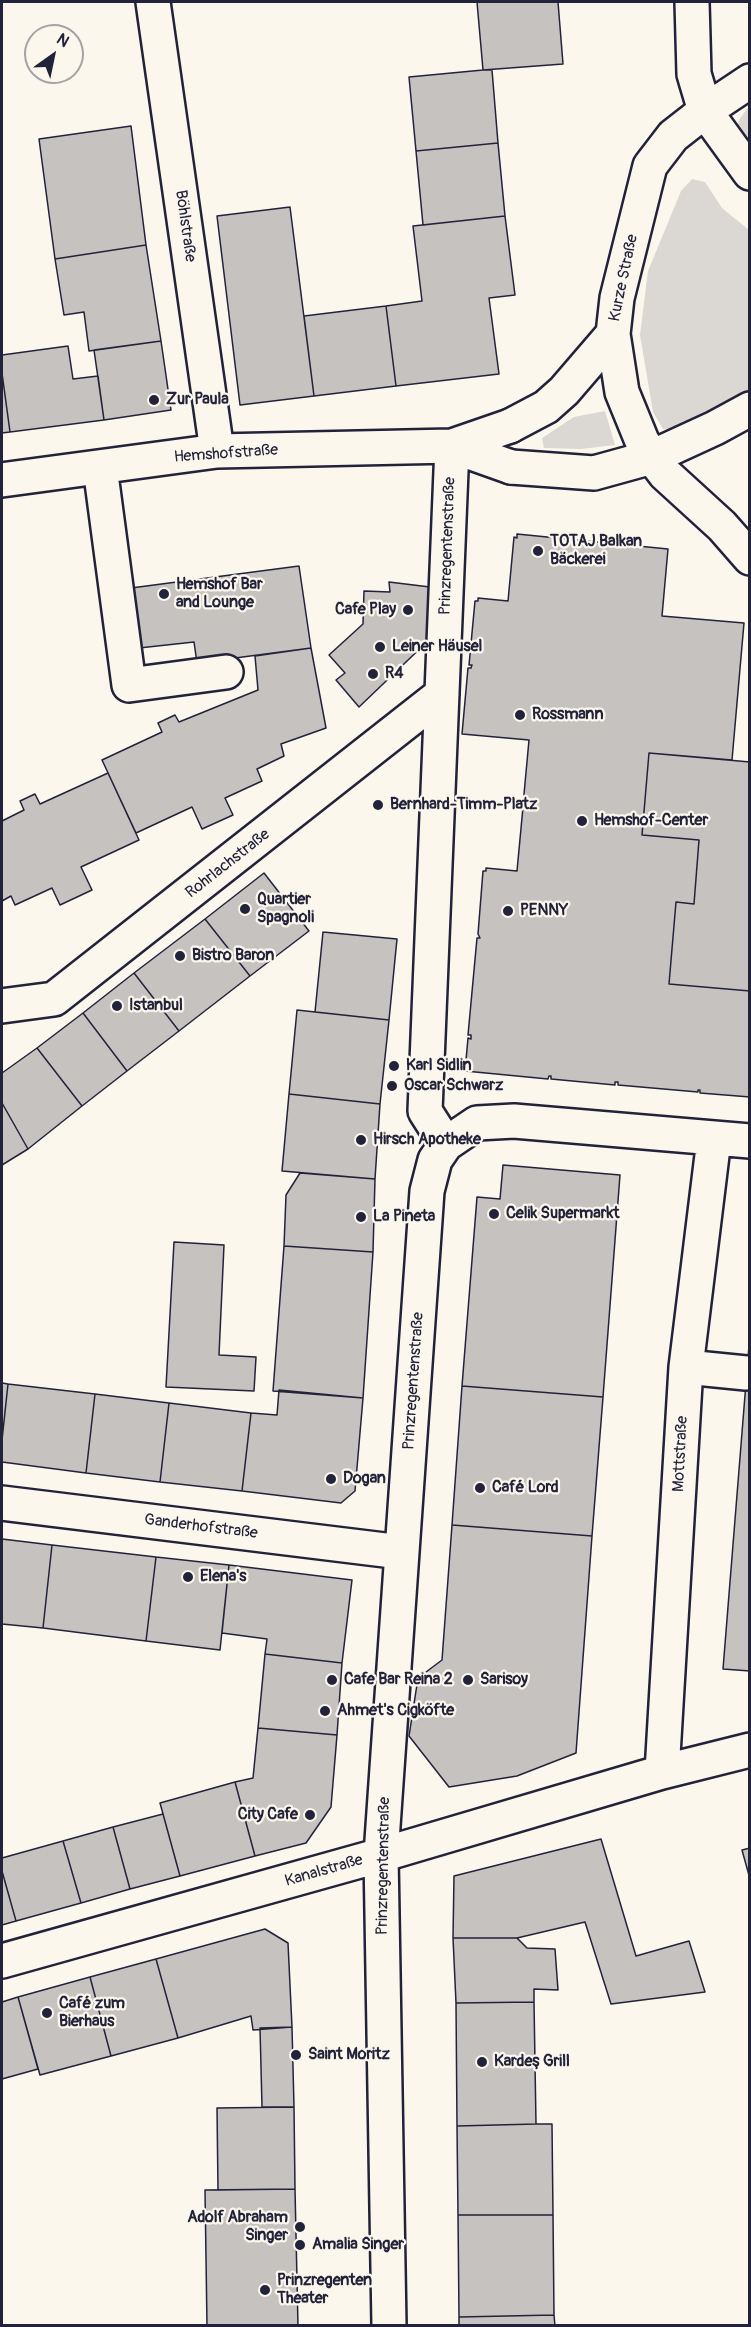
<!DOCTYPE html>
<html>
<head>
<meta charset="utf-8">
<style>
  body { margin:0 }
  #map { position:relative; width:751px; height:2327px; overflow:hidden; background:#fbf7ec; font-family:Pangolin,sans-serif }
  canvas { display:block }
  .frame { position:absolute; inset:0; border:3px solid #22223b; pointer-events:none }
  .north { position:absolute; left:24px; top:24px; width:60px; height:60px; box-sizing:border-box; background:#fbf7ec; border:2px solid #a4a2a5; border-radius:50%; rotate:33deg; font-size:16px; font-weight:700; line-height:24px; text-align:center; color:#22223b }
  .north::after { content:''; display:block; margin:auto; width:21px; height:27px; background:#22223b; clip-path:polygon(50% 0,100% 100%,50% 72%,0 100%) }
</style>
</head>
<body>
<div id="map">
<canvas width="751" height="2327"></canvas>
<div class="frame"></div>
<div class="north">N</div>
</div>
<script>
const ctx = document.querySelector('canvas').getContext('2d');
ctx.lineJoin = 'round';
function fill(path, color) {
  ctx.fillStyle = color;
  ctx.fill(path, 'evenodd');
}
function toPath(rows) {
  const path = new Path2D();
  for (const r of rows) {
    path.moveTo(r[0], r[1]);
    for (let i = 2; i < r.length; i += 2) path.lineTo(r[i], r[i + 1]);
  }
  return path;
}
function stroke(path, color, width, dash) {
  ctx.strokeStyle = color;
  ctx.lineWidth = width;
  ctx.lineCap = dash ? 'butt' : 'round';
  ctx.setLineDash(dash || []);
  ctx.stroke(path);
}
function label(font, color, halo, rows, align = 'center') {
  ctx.font = font + ' Pangolin,sans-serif';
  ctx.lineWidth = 4.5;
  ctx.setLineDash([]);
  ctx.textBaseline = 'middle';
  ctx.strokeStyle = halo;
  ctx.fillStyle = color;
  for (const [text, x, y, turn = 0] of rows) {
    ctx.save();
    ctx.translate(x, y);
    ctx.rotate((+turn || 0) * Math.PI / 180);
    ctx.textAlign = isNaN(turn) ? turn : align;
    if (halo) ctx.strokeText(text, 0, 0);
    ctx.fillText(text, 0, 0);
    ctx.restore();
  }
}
fill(toPath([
  [749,106,749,151,736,133,739,120],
  [692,179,705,182,722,208,749,230,749,389,727,405,677,429,663,429,653,412,640,335,648,271,681,191],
  [605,411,615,445,581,449,544,448,542,438,574,417]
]), '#dbd8d3');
const building = toPath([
  [477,2,558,2,563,64,483,70,477,2],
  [483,70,492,70,498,143,416,151,409,77,483,70],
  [131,126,146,245,55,259,39,139,131,126],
  [498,143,505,216,423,225,416,151,498,143],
  [290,207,314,396,240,405,217,216,290,207],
  [505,216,515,295,489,298,499,374,396,386,386,306,422,301,413,226,505,216],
  [146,245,161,341,89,351,84,312,64,315,55,259,146,245],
  [386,306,396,386,314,396,304,316,386,306],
  [161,341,171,410,104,420,94,350,161,341],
  [68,346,73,379,98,376,104,420,10,432,2,373,2,355,68,346],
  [2,373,10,432,2,433,2,373],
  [517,534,668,549,662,616,744,623,732,760,649,753,642,835,699,840,694,904,676,902,669,984,750,991,750,1097,700,1093,700,1090,698,1090,698,1092,618,1085,618,1082,615,1082,615,1085,551,1079,551,1076,549,1076,548,1079,465,1071,468,1038,471,1039,471,1035,468,1035,477,938,480,938,478,934,483,871,486,871,486,868,517,871,523,807,526,808,526,805,523,805,529,740,462,734,468,668,471,668,472,665,469,665,475,601,478,601,478,598,508,601,514,537,517,538,517,534],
  [299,566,311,648,197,663,194,642,139,648,131,588,299,566],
  [389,582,430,587,430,639,359,707,336,680,345,673,329,655,363,624,364,591,390,592,389,582],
  [311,648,326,728,281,744,284,756,257,769,262,781,225,798,233,815,202,829,192,807,136,833,102,760,162,732,158,723,175,715,179,722,258,690,255,656,311,648],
  [649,753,750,762,750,991,669,984,676,902,694,904,699,840,642,835,649,753],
  [108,773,139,840,81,867,92,890,60,905,52,888,15,905,11,896,2,901,2,821,24,810,20,801,35,794,40,804,108,773],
  [264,873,309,931,250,976,205,919,264,873],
  [205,919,250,976,179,1031,134,973,205,919],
  [323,932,397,939,389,1020,315,1012,323,932],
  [134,973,179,1031,127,1071,83,1013,134,973],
  [297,1010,389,1020,380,1104,289,1094,297,1010],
  [83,1013,127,1071,82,1106,37,1048,83,1013],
  [37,1048,82,1106,28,1149,2,1103,2,1073,37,1048],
  [289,1094,380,1104,375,1179,282,1171,289,1094],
  [2,1103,28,1149,2,1165,2,1103],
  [503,1165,620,1175,603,1397,462,1386,477,1197,500,1199,503,1165],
  [300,1173,375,1179,373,1252,284,1246,286,1195,300,1173],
  [174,1242,224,1245,219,1355,256,1357,254,1391,166,1387,174,1242],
  [284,1246,373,1252,363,1398,273,1391,284,1246],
  [750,1333,750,1671,723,1669,750,1333],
  [2,1383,8,1384,2,1440,2,1383],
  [8,1384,95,1394,86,1473,2,1462,2,1440,8,1384],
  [462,1386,603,1397,592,1536,452,1525,462,1386],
  [279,1390,363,1398,355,1491,341,1503,242,1491,251,1413,277,1415,279,1390],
  [95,1394,169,1403,160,1482,86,1473,95,1394],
  [169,1403,251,1413,242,1491,160,1482,169,1403],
  [452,1525,592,1536,576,1753,517,1776,449,1787,409,1736,418,1678,442,1660,452,1525],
  [2,1539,52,1545,43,1628,2,1624,2,1539],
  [52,1545,156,1557,146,1641,43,1628,52,1545],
  [156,1557,229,1565,220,1650,146,1641,156,1557],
  [229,1565,352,1580,342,1663,265,1654,267,1639,222,1633,229,1565],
  [265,1654,342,1663,337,1735,258,1728,265,1654],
  [258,1728,337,1735,331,1807,306,1843,255,1856,235,1782,253,1778,258,1728],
  [235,1782,255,1856,180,1876,160,1803,235,1782],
  [163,1814,180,1876,130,1889,113,1827,163,1814],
  [113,1827,130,1889,81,1903,63,1841,113,1827],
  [601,1839,636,1956,689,1941,705,1992,611,2004,585,1922,517,1938,453,1938,454,1876,601,1839],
  [63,1841,81,1903,16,1921,2,1871,2,1858,63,1841],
  [750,1848,750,1879,742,1850,750,1848],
  [2,1871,16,1921,2,1925,2,1871],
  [265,1929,288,1943,292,2027,253,2030,251,2016,178,2038,156,1959,265,1929],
  [453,1938,517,1938,527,1948,555,1949,558,1990,534,1989,534,2002,456,2003,453,1938],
  [156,1959,178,2038,111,2056,90,1977,156,1959],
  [90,1977,111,2056,40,2075,18,1997,90,1977],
  [18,1997,38,2069,2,2079,2,2002,18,1997],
  [534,2002,536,2124,457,2126,456,2003,534,2002],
  [292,2027,294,2107,262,2107,260,2028,292,2027],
  [294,2107,295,2189,218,2190,217,2108,294,2107],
  [536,2124,552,2124,553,2215,458,2215,457,2126,536,2124],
  [295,2189,298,2326,207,2326,205,2190,295,2189],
  [458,2215,553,2215,554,2315,459,2317,458,2215],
  [554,2315,555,2326,459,2326,459,2317,554,2315]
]);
fill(building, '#c6c2c0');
stroke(building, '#22223b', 1.5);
const minor = toPath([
  [153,2,217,451],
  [452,446,511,467],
  [100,467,129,685,226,672],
  [2,480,217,451,452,446,510,426],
  [2,1006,54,999,442,694],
  [446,1144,425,1111,452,446],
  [686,1367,746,1373],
  [2,1503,401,1552],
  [662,1772,686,1367,714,1139],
  [2,1961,381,1855,662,1772,750,1750],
  [389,2326,381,1855,427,1191,435,1160,446,1144,477,1123,514,1121,750,1141]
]);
const major = toPath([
  [692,2,694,74,705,111,750,173],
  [750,81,705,111,673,136,650,166,617,298,613,334,622,392,642,441,652,457,665,474,722,526,750,558],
  [510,426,546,407,564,391,613,334],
  [511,467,594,473,652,457,715,428,750,409]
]);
stroke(minor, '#22223b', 38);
stroke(major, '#22223b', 38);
stroke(minor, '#fbf7ec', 33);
stroke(major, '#fbf7ec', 33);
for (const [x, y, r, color] of [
  [154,400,6,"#22223b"],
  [538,551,6,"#22223b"],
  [164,594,6,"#22223b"],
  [408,610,6,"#22223b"],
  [380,647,6,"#22223b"],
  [373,674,6,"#22223b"],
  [520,715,6,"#22223b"],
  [378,805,6,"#22223b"],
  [582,821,6,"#22223b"],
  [245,909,6,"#22223b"],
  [508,911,6,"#22223b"],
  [180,956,6,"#22223b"],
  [117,1006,6,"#22223b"],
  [394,1066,6,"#22223b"],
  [392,1086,6,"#22223b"],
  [361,1140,6,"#22223b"],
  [494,1214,6,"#22223b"],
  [361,1217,6,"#22223b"],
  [331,1479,6,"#22223b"],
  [480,1488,6,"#22223b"],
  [188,1577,6,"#22223b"],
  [332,1680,6,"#22223b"],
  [468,1680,6,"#22223b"],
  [325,1711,6,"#22223b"],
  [310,1815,6,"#22223b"],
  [47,2013,6,"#22223b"],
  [296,2055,6,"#22223b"],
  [482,2062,6,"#22223b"],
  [300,2227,6,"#22223b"],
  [300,2245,6,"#22223b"],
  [265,2290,6,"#22223b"]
]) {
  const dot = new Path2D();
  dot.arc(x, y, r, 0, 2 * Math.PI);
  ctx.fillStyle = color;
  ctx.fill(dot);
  stroke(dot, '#fbf7ec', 2);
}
label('16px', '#22223b', '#fbf7ec', [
  ["Böhlstraße",185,226,82],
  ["Kurze Straße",624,278,-78],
  ["Hemshofstraße",226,454,-4],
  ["Prinzregentenstraße",448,546,-88],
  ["Rohrlachstraße",228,864,-38],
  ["Prinzregentenstraße",414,1381,-86],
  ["Mottstraße",681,1454,-87],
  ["Ganderhofstraße",201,1527,7],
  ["Prinzregentenstraße",384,1866,-89],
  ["Kanalstraße",324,1871,-16]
]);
label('bold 16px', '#22223b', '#fbf7ec', [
  ["Zur Paula",166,400],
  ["TOTAJ Balkan",550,542],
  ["Bäckerei",550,560],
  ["Hemshof Bar",176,585],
  ["and Lounge",176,603],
  ["Cafe Play",396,610,"right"],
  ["Leiner Häusel",392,647],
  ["R4",385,674],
  ["Rossmann",532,715],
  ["Bernhard-Timm-Platz",390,805],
  ["Hemshof-Center",594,821],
  ["Quartier",257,900],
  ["Spagnoli",257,918],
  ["PENNY",520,911],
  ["Bistro Baron",192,956],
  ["Istanbul",129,1006],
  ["Karl Sidlin",406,1066],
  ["Oscar Schwarz",404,1086],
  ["Hirsch Apotheke",373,1140],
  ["Celik Supermarkt",506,1214],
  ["La Pineta",373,1217],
  ["Dogan",343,1479],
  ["Café Lord",492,1488],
  ["Elena's",200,1577],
  ["Cafe Bar Reina 2",344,1680],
  ["Sarisoy",480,1680],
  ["Ahmet's Cigköfte",337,1711],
  ["City Cafe",298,1815,"right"],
  ["Café zum",59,2004],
  ["Bierhaus",59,2022],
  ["Saint Moritz",308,2055],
  ["Kardeş Grill",494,2062],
  ["Adolf Abraham",288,2218,"right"],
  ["Singer",288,2236,"right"],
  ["Amalia Singer",312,2245],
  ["Prinzregenten",277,2281],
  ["Theater",277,2299]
], 'left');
</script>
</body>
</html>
